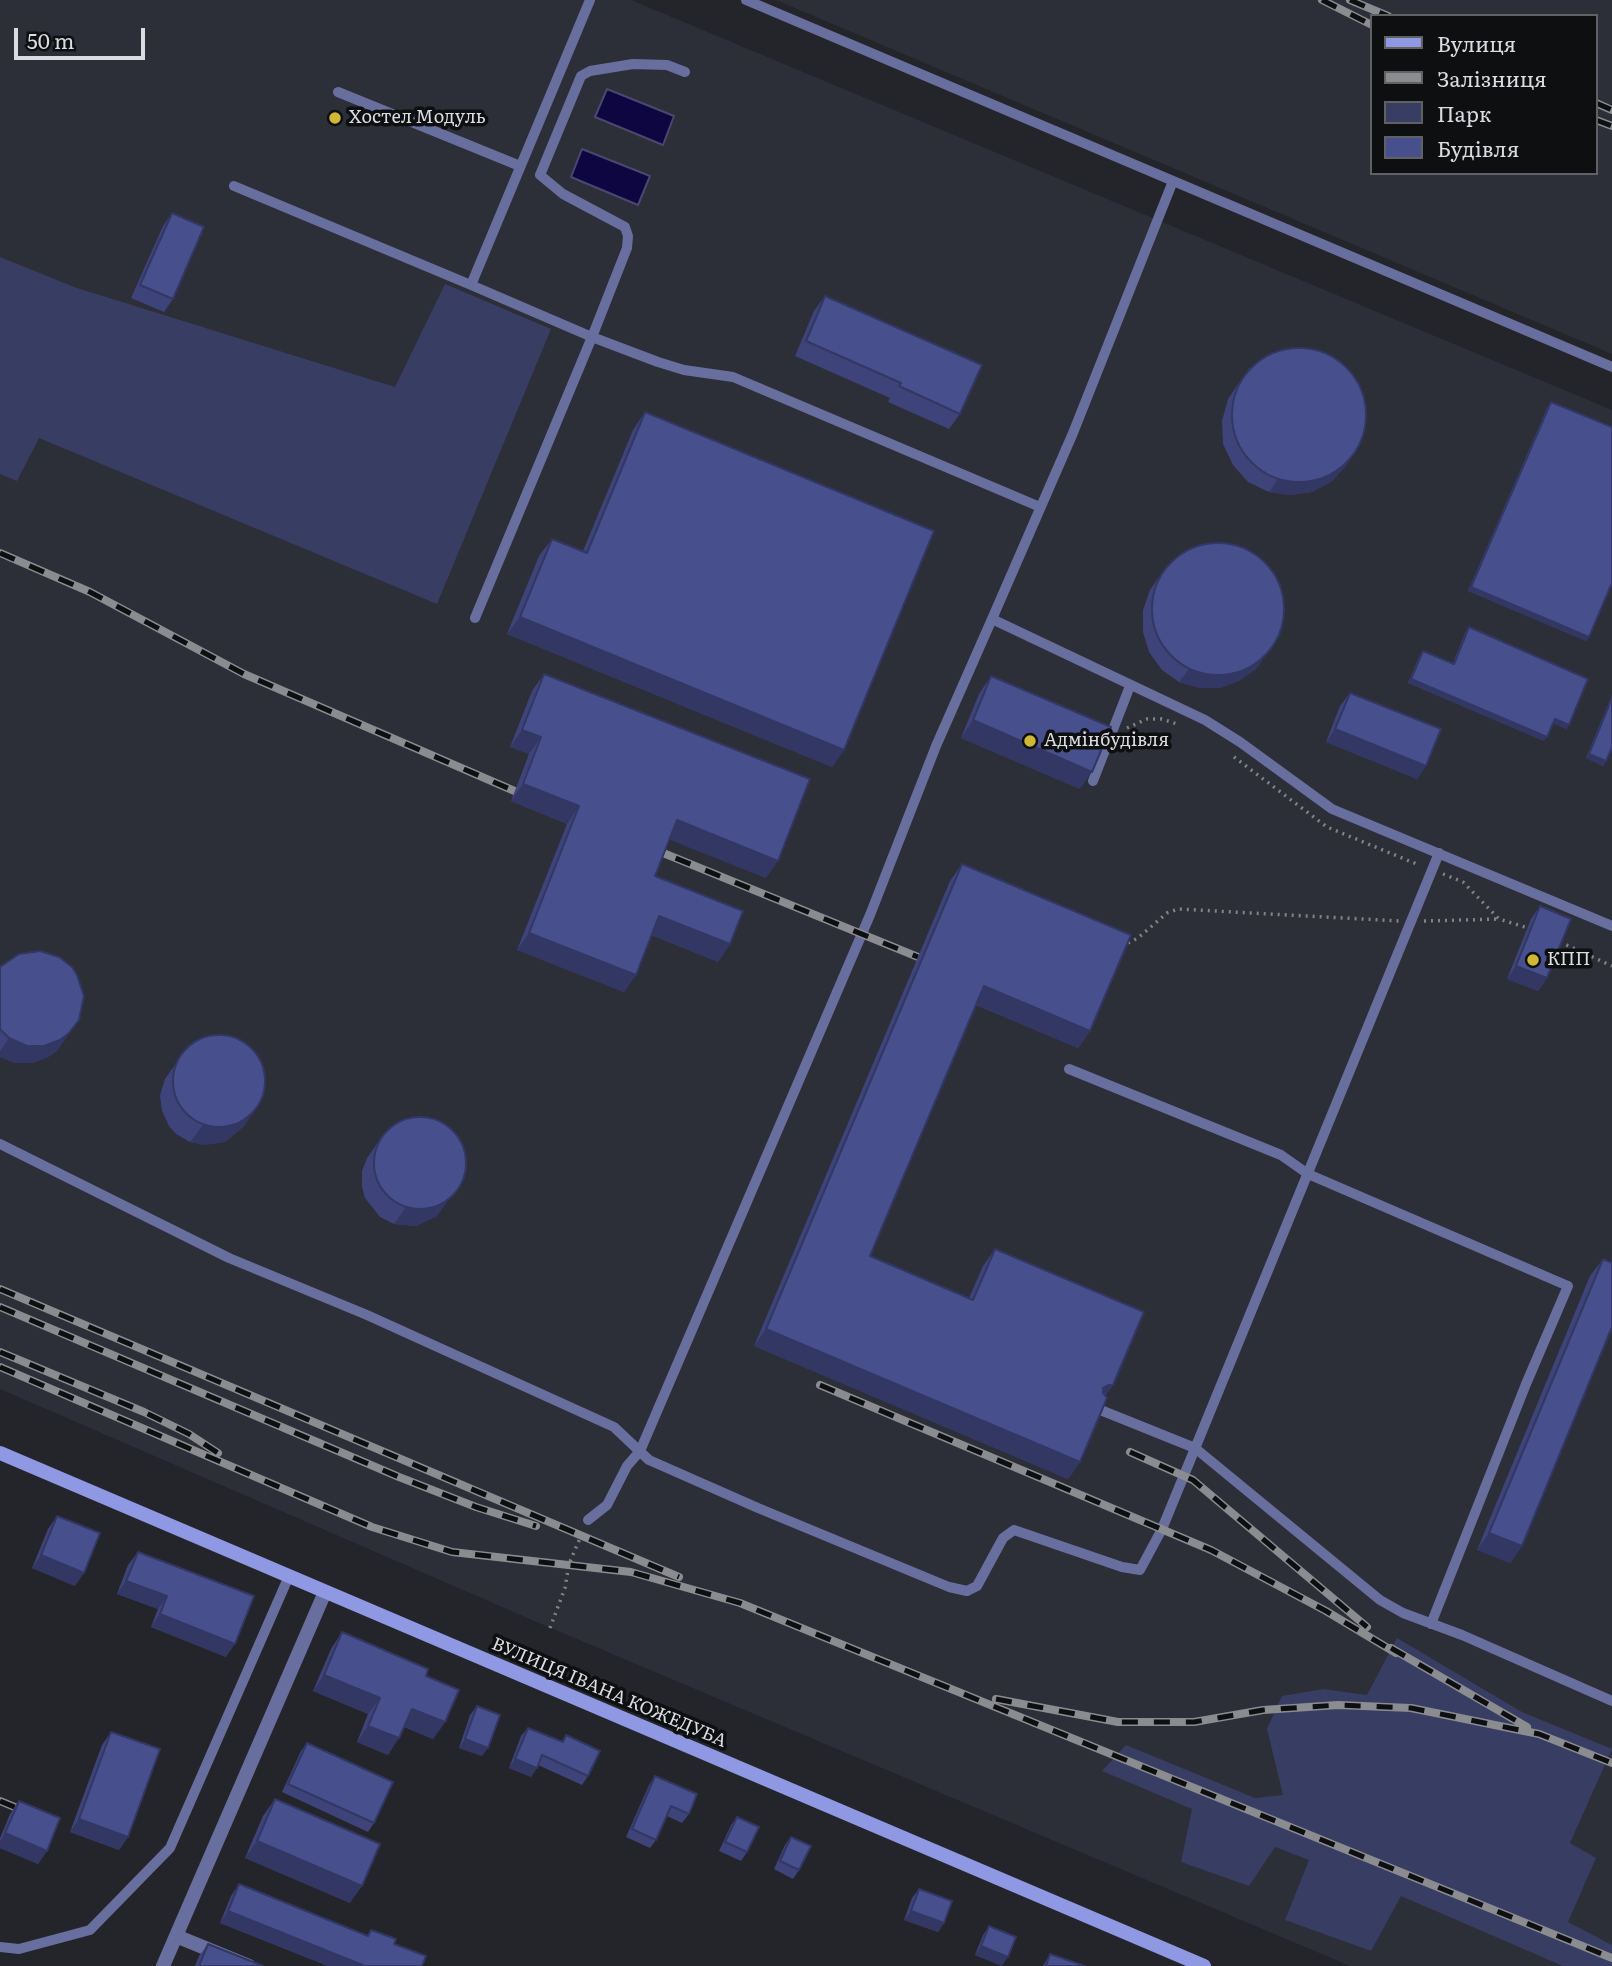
<!DOCTYPE html>
<html>
<head>
<meta charset="utf-8">
<style>
  body { margin:0 }
  #map { position:relative; width:1612px; height:1966px; overflow:hidden; background:#24252a; font-family:Literata,serif }
  canvas { display:block }
  .legend { position:absolute; left:1370px; top:14px; width:228px; height:161px; box-sizing:border-box; background:#0e0f11; border:2px solid #606163; margin:0; padding:9px 12px; list-style:none; font-size:21px; color:#dbdcdf }
  .legend li { display:flex; align-items:center; gap:14px; height:35px }
  .legend b { width:35px; border:2px solid #606163 }
  .scale { position:absolute; left:14px; top:28px; width:131px; height:32px; box-sizing:border-box; border:4px solid #dbdcdf; border-top:0; padding-left:9px; font-size:21px; line-height:24px; white-space:nowrap; color:#dbdcdf; -webkit-text-stroke:5px #0e0f11; paint-order:stroke }
</style>
</head>
<body>
<div id="map">
<canvas width="1612" height="1966"></canvas>
<ul class="legend">
<li><b style="height:9px;background:#8e98e3"></b>Вулиця</li>
<li><b style="height:9px;background:#8b8c90"></b>Залізниця</li>
<li><b style="height:19px;background:#383d63"></b>Парк</li>
<li><b style="height:19px;background:#484f8d"></b>Будівля</li>
</ul>
<div class="scale">50 m</div>
</div>
<script>
const ctx = document.querySelector('canvas').getContext('2d');
ctx.lineJoin = 'round';
function fill(path, color) {
  ctx.fillStyle = color;
  ctx.fill(path, 'evenodd');
}
function toPath(rows) {
  const path = new Path2D();
  for (const r of rows) {
    if (r.length === 3) {
      path.moveTo(r[0] + r[2], r[1]);
      path.arc(r[0], r[1], r[2], 0, 2 * Math.PI);
      continue;
    }
    path.moveTo(r[0], r[1]);
    for (let i = 2; i < r.length; i += 2) path.lineTo(r[i], r[i + 1]);
  }
  return path;
}
function stroke(path, color, width, dash) {
  ctx.strokeStyle = color;
  ctx.lineWidth = width;
  ctx.lineCap = dash ? 'butt' : 'round';
  ctx.setLineDash(dash || []);
  ctx.stroke(path);
}
function label(font, color, halo, rows, align = 'center') {
  ctx.font = font + ' Literata,serif';
  ctx.lineWidth = 7;
  ctx.setLineDash([]);
  ctx.textBaseline = 'middle';
  ctx.strokeStyle = halo;
  ctx.fillStyle = color;
  for (const [text, x, y, turn = 0] of rows) {
    ctx.save();
    ctx.translate(x, y);
    ctx.rotate((+turn || 0) * Math.PI / 180);
    ctx.textAlign = isNaN(turn) ? turn : align;
    if (halo) ctx.strokeText(text, 0, 0);
    ctx.fillText(text, 0, 0);
    ctx.restore();
  }
}
fill(toPath([
  [0,0,631,0,1612,410,1612,1966,1350,1966,539,1623,0,1389],
  [776,0,1612,0,1612,354],
  [1372,16,1596,16,1596,173,1372,173]
]), '#2c2e38');
fill(toPath([
  [0,257,74,287,395,387,445,284,551,329,437,604,39,438,17,481,0,474],
  [1397,1638,1522,1712,1612,1749,1570,1843,1596,1858,1568,1922,1612,1945,1612,1966,1563,1966,1401,1896,1371,1951,1285,1920,1309,1860,1275,1847,1249,1886,1181,1862,1192,1809,1102,1771,1126,1745,1255,1798,1283,1795,1267,1729,1282,1696,1323,1689,1367,1695]
]), '#383d63');
const water = toPath([
  [607,89,674,116,663,145,595,117,607,89],
  [582,149,650,176,638,205,571,177,582,149]
]);
fill(water, '#0e0640');
stroke(water, '#4c4670', 2);
stroke(toPath([
  [1127,728,1147,719,1162,719,1180,725],
  [1234,757,1327,827,1419,865],
  [1443,874,1463,882,1499,919,1528,928],
  [1424,921,1499,919],
  [1560,942,1612,966],
  [1128,943,1138,938,1167,913,1178,909,1399,921],
  [550,1628,565,1588,569,1564,583,1531]
]), '#838488', 3.5, [2, 5]);
stroke(toPath([
  [746,0,1612,367],
  [685,72,667,65,633,64,590,71,581,76,540,175,563,194,625,227,628,236,627,248,592,337,658,362,684,370,733,377,1040,507],
  [338,92,520,166],
  [1173,181,1073,433,992,619,1205,720,1240,742,1332,809,1612,926],
  [234,186,471,285,590,0],
  [471,285,592,337,475,618],
  [1093,781,1130,686],
  [1069,1069,1281,1155,1308,1174,1568,1286,1526,1384,1431,1624],
  [0,1144,229,1258,367,1315,614,1427,649,1460,758,1508,949,1587,967,1591,977,1586,1003,1538,1014,1530,1122,1567,1140,1570,1162,1529,1439,853],
  [1098,1409,1195,1448,1380,1600,1403,1613,1462,1635,1612,1701],
  [588,1520,607,1505,627,1466,640,1451,870,915,936,746,992,619],
  [0,1947,19,1949,90,1930,170,1848,289,1576]
]), '#686f9e', 10);
stroke(toPath([
  [176,1936,249,1966],
  [163,1966,325,1592]
]), '#686f9e', 14);
stroke(toPath([
  [0,1453,1204,1966]
]), '#8e98e3', 14);
const rail = toPath([
  [1322,0,1372,25],
  [1350,0,1388,16],
  [1596,103,1612,110],
  [1596,120,1612,126],
  [0,553,90,592,244,674,533,799],
  [646,846,918,957],
  [0,1289,679,1577],
  [0,1307,399,1477,476,1507,536,1526],
  [0,1352,144,1412,189,1434,218,1453],
  [0,1367,372,1527,452,1552,631,1572,740,1603,1612,1958],
  [820,1385,1211,1550,1326,1611,1396,1653],
  [1130,1452,1193,1480,1367,1627],
  [1391,1648,1527,1727],
  [996,1699,1118,1722,1194,1722,1263,1710,1338,1705,1411,1708,1539,1734,1612,1763],
  [0,1801,34,1815]
]);
stroke(rail, '#8b8c90', 8);
stroke(rail, '#0e0f11', 5, [16]);
fill(toPath([
  [172,213,173,299,164,312,131,298,163,226],
  [825,296,960,414,949,429,888,402,890,398,795,356,814,311],
  [1250,367,1346,466,1331,482,1312,492,1290,495,1269,492,1248,482,1233,465,1223,444,1222,421,1228,399],
  [1551,402,1589,637,1586,641,1468,591,1548,406],
  [645,412,844,750,832,767,507,634,539,556,552,539,583,551,633,430],
  [1159,577,1267,653,1256,669,1239,681,1220,688,1200,688,1179,682,1162,670,1149,652,1143,632,1143,610,1150,590],
  [1469,627,1569,725,1566,729,1553,723,1544,741,1408,683,1420,655,1423,651,1453,663,1466,631],
  [544,674,766,878,669,839,655,876,730,944,718,962,651,935,636,975,624,992,517,950,567,824,511,801,529,754,510,747,532,691],
  [991,676,1080,789,961,738,979,694],
  [1350,693,1426,766,1417,779,1326,742,1340,706],
  [1612,695,1612,748,1603,766,1586,758],
  [962,864,1090,1031,1078,1048,976,1005,870,1256,969,1298,983,1266,995,1249,1113,1385,1105,1396,1080,1462,1068,1479,754,1346,950,881],
  [1540,906,1547,978,1538,991,1507,979,1531,919],
  [0,967,57,1051,48,1057,32,1063,15,1063,0,1057],
  [177,1062,244,1126,225,1142,204,1145,190,1142,176,1134,169,1126,162,1111,160,1095,165,1079],
  [379,1141,437,1216,416,1226,394,1224,380,1217,365,1198,362,1187,362,1171,367,1158],
  [1603,1259,1522,1546,1510,1563,1477,1550,1590,1276],
  [57,1516,75,1586,32,1568,48,1529],
  [138,1552,226,1657,151,1627,158,1609,117,1594,128,1565],
  [342,1632,426,1676,445,1722,433,1739,404,1727,388,1755,357,1742,368,1714,313,1691,331,1649],
  [477,1706,482,1756,459,1748,470,1715],
  [528,1728,562,1741,566,1735,588,1776,582,1785,538,1765,531,1777,509,1768,521,1736],
  [111,1732,128,1837,119,1850,70,1832,102,1745],
  [307,1743,374,1823,368,1832,282,1792,301,1751],
  [655,1776,689,1814,682,1823,667,1816,656,1840,650,1848,626,1837,649,1785],
  [275,1799,350,1903,245,1858,263,1816],
  [19,1801,47,1851,38,1864,0,1848,0,1838,10,1814],
  [737,1817,747,1852,741,1861,719,1851,731,1825],
  [791,1837,799,1870,793,1879,774,1869,785,1845],
  [239,1884,367,1936,371,1930,394,1944,422,1966,328,1966,220,1923,231,1896],
  [919,1889,944,1923,938,1932,904,1920,912,1898],
  [989,1926,1002,1966,975,1955,983,1935],
  [208,1944,263,1966,195,1966,199,1956],
  [1050,1954,1085,1966,1043,1966]
]), '#3e4479');
fill(toPath([
  [1355,453,1346,466,1331,482,1312,492,1290,495,1269,492,1278,479],
  [1471,587,1589,637,1586,641,1468,591],
  [520,617,844,750,832,767,507,634],
  [1276,640,1256,669,1239,681,1220,688,1200,688,1179,682,1189,669],
  [1411,679,1547,737,1544,741,1408,683],
  [1555,719,1569,725,1566,729,1552,723],
  [973,720,1092,772,1080,789,961,738],
  [1335,729,1426,766,1417,779,1326,742],
  [522,730,541,737,529,754,510,747],
  [1589,754,1606,761,1603,766,1586,758],
  [523,784,579,806,567,824,511,801],
  [677,820,778,861,766,878,665,838],
  [659,916,730,944,718,962,647,933],
  [529,933,636,975,624,992,517,950],
  [1516,966,1547,978,1538,991,1507,979],
  [984,986,1090,1031,1078,1048,972,1003],
  [79,1020,57,1051,48,1057,32,1063,15,1063,0,1057,0,1051,9,1038],
  [256,1109,244,1126,225,1142,204,1145,190,1142,203,1125],
  [463,1180,437,1216,416,1226,394,1224,406,1207],
  [766,1329,1080,1462,1068,1479,754,1346],
  [1108,1385,1113,1385,1101,1402,1103,1388],
  [1489,1533,1522,1546,1510,1563,1477,1550],
  [41,1555,84,1573,75,1586,32,1568],
  [126,1581,167,1596,158,1609,117,1594],
  [160,1614,235,1644,226,1657,151,1627],
  [324,1675,380,1698,368,1714,313,1691],
  [412,1709,445,1722,433,1739,400,1725],
  [368,1726,399,1738,388,1755,357,1742],
  [465,1739,488,1748,482,1756,459,1748],
  [515,1759,537,1768,531,1777,509,1768],
  [79,1819,128,1837,119,1850,70,1832],
  [5,1833,47,1851,38,1864,0,1848,0,1841],
  [257,1841,362,1886,350,1903,245,1858],
  [228,1911,365,1966,328,1966,220,1923],
  [911,1911,944,1923,938,1932,904,1920],
  [981,1946,1008,1957,1002,1966,975,1955]
]), '#323763');
const building = toPath([
  [172,213,204,227,173,299,140,285,172,213],
  [825,296,982,365,960,414,899,386,901,383,806,341,825,296],
  [1299,415,67],
  [1551,402,1612,427,1612,583,1589,637,1471,587,1551,402],
  [645,412,934,531,844,750,520,617,552,539,587,553,645,412],
  [1218,609,66],
  [1469,627,1588,679,1569,725,1555,719,1547,737,1411,679,1423,651,1454,664,1469,627],
  [544,674,810,779,778,861,677,820,655,876,743,911,730,944,659,916,636,975,529,933,579,806,523,784,541,737,522,730,544,674],
  [991,676,1111,727,1092,772,973,720,991,676],
  [1350,693,1441,729,1426,766,1335,729,1350,693],
  [1612,698,1612,748,1606,761,1589,754,1612,698],
  [962,864,1131,935,1090,1031,984,986,870,1256,973,1300,995,1249,1144,1312,1113,1385,1108,1385,1103,1388,1103,1393,1107,1398,1080,1462,766,1329,962,864],
  [1540,906,1571,919,1547,978,1516,966,1540,906],
  [40,951,59,957,72,967,77,975,84,996,79,1020,69,1033,60,1040,44,1046,27,1046,9,1038,0,1029,0,967,19,954,40,951],
  [219,1081,46],
  [420,1163,46],
  [1603,1259,1612,1263,1612,1327,1522,1546,1489,1533,1603,1259],
  [57,1516,100,1533,84,1573,41,1555,57,1516],
  [138,1552,254,1596,235,1644,160,1614,167,1596,126,1581,138,1552],
  [342,1632,428,1669,426,1676,459,1690,445,1722,412,1709,399,1738,368,1726,380,1698,324,1675,342,1632],
  [477,1706,500,1715,488,1748,465,1739,477,1706],
  [528,1728,563,1742,566,1735,600,1751,588,1776,542,1755,537,1768,515,1759,528,1728],
  [111,1732,160,1749,128,1837,79,1819,111,1732],
  [307,1743,393,1782,374,1823,288,1784,307,1743],
  [655,1776,697,1794,689,1814,671,1806,656,1840,632,1829,655,1776],
  [275,1799,380,1844,362,1886,257,1841,275,1799],
  [19,1801,60,1818,47,1851,5,1833,19,1801],
  [737,1817,759,1827,747,1852,725,1842,737,1817],
  [791,1837,811,1846,799,1870,780,1861,791,1837],
  [239,1884,368,1936,371,1930,396,1939,394,1944,426,1956,422,1966,365,1966,228,1911,239,1884],
  [919,1889,952,1901,944,1923,911,1911,919,1889],
  [989,1926,1016,1937,1008,1957,981,1946,989,1926],
  [208,1944,263,1966,199,1966,208,1944],
  [1050,1954,1085,1966,1046,1966,1050,1954]
]);
fill(building, '#484f8d');
stroke(building, '#323763', 2);
for (const [x, y, r, color] of [
  [335,118,7,"#d1b736"],
  [1030,741,7,"#d1b736"],
  [1533,960,7,"#d1b736"]
]) {
  const dot = new Path2D();
  dot.arc(x, y, r, 0, 2 * Math.PI);
  ctx.fillStyle = color;
  ctx.fill(dot);
  stroke(dot, '#0e0f11', 2.5);
}
label('18px', '#dbdcdf', '#0e0f11', [
  ["Хостел Модуль",349,118],
  ["Адмінбудівля",1044,741],
  ["КПП",1547,960]
], 'left');
label('18px', '#dbdcdf', '#0e0f11', [
  ["ВУЛИЦЯ ІВАНА КОЖЕДУБА",609,1693,23]
]);
</script>
</body>
</html>
